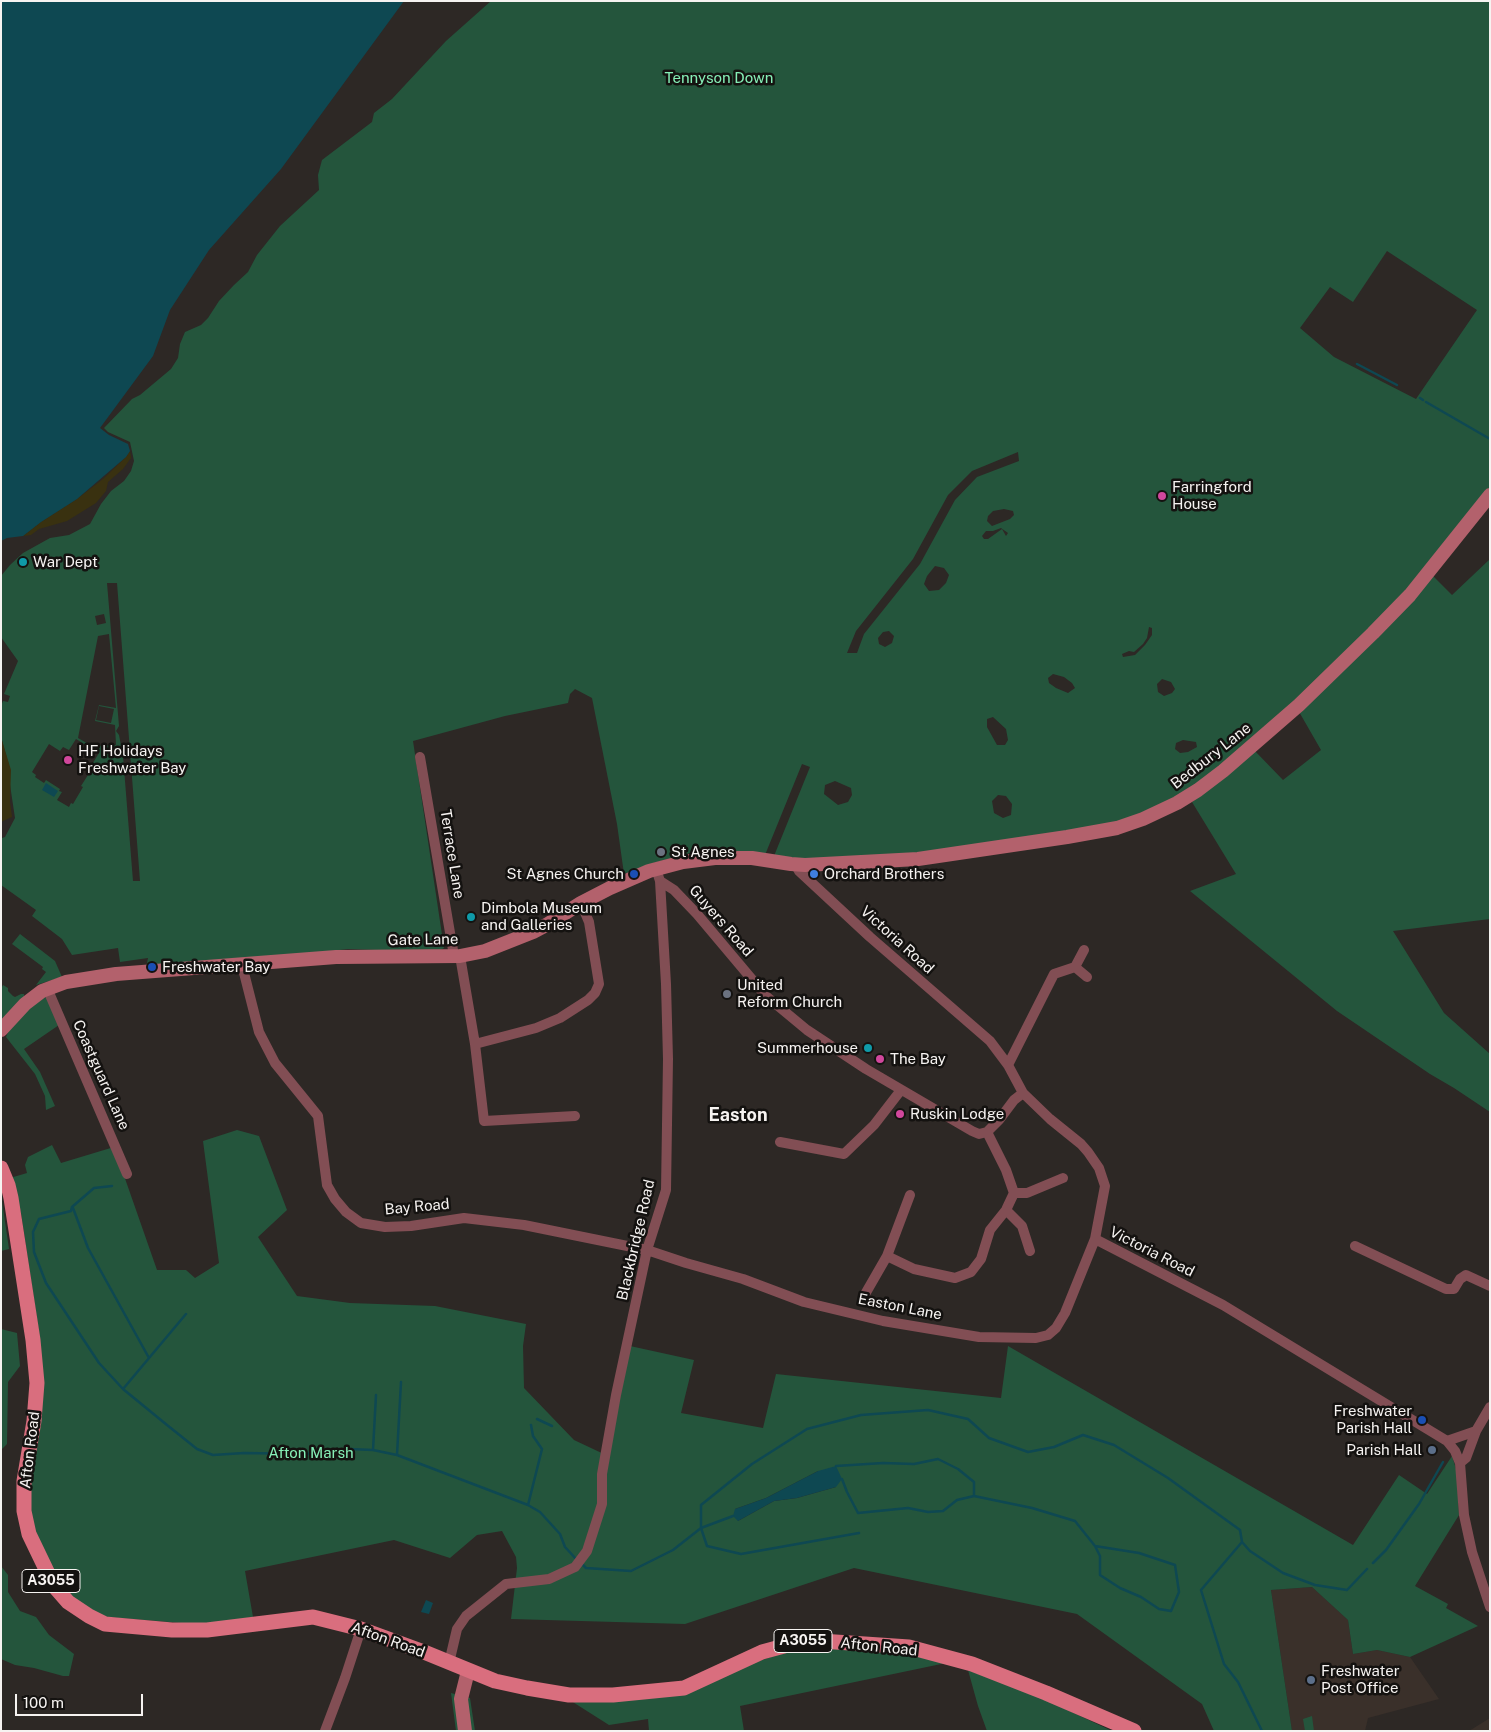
<!DOCTYPE html>
<html>
<head>
<meta charset="utf-8">
<style>
  body { margin:0 }
  #map { position:relative; width:1491px; height:1732px; overflow:hidden; background:#2d2825; font-family:"Public Sans",sans-serif }
  canvas { display:block }
  .frame { position:absolute; inset:0; border:2px solid #f6f3f1; pointer-events:none }
  .scale { position:absolute; left:15px; top:1694px; width:128px; height:22px; box-sizing:border-box; border:2px solid #f6f3f1; border-top:0; padding-left:6px; font-size:15px; line-height:18px; white-space:nowrap; color:#f6f3f1; -webkit-text-stroke:4px #141210; paint-order:stroke }
</style>
</head>
<body>
<div id="map">
<canvas width="1491" height="1732"></canvas>
<div class="frame"></div>
<div class="scale">100 m</div>
</div>
<script>
const ctx = document.querySelector('canvas').getContext('2d');
ctx.lineJoin = 'round';
function fill(path, color) {
  ctx.fillStyle = color;
  ctx.fill(path, 'evenodd');
}
function toPath(rows) {
  const path = new Path2D();
  for (const r of rows) {
    path.moveTo(r[0], r[1]);
    for (let i = 2; i < r.length; i += 2) path.lineTo(r[i], r[i + 1]);
  }
  return path;
}
function stroke(path, color, width, dash) {
  ctx.strokeStyle = color;
  ctx.lineWidth = width;
  ctx.lineCap = dash ? 'butt' : 'round';
  ctx.setLineDash(dash || []);
  ctx.stroke(path);
}
function label(font, color, halo, rows, align = 'center') {
  ctx.font = font + ' "Public Sans",sans-serif';
  ctx.lineWidth = 5;
  ctx.setLineDash([]);
  ctx.textBaseline = 'middle';
  ctx.strokeStyle = halo;
  ctx.fillStyle = color;
  for (const [text, x, y, turn = 0] of rows) {
    ctx.save();
    ctx.translate(x, y);
    ctx.rotate((+turn || 0) * Math.PI / 180);
    ctx.textAlign = isNaN(turn) ? turn : align;
    if (halo) ctx.strokeText(text, 0, 0);
    ctx.fillText(text, 0, 0);
    ctx.restore();
  }
}
fill(toPath([
  [1312,1587,1348,1620,1353,1654,1377,1650,1410,1657,1439,1699,1368,1718,1365,1731,1292,1731,1271,1590],
  [1490,1718,1490,1731,1469,1731]
]), '#3a302a');
fill(toPath([
  [491,1,1490,1,1490,489,1426,569,1298,703,1176,801,1115,825,915,857,795,862,774,856,810,767,802,764,765,855,736,851,698,851,650,864,624,874,617,824,592,698,575,689,570,694,568,703,505,716,413,741,444,948,437,952,348,949,250,960,146,968,148,958,120,962,118,948,72,955,62,939,32,916,36,910,1,885,2,838,5,837,15,818,9,778,10,770,1,737,1,706,3,701,8,702,10,696,4,694,18,661,1,637,1,576,10,565,23,553,50,538,69,535,90,524,101,504,111,491,124,481,131,471,134,461,130,442,108,432,104,428,132,399,140,395,171,369,178,358,180,344,185,332,201,325,208,318,219,301,234,285,248,272,257,255,280,226,319,190,318,175,322,160,372,122,374,113,392,99,446,41],
  [1387,251,1477,310,1416,399,1334,357,1300,328,1330,287,1353,302],
  [1018,452,1019,461,977,477,955,500,920,564,864,634,857,653,847,653,856,631,913,559,948,495,972,471],
  [1004,509,1013,511,1014,515,1010,519,992,526,987,521,988,516,993,511],
  [1001,528,1008,533,1006,536,1002,529,988,539,984,539,982,536,986,531,993,531],
  [935,566,944,568,949,575,946,583,939,590,929,591,924,584,927,576],
  [107,583,117,583,140,881,133,881,123,756,119,735,116,731,119,726],
  [104,614,106,623,97,625,95,616],
  [1149,627,1152,628,1152,635,1145,645,1135,655,1123,657,1122,654,1129,651,1134,652,1143,644,1147,638],
  [889,631,894,636,892,643,885,647,879,644,878,638,883,632],
  [109,634,116,708,99,705,95,721,115,725,116,745,92,746,78,738,98,636],
  [1053,674,1064,677,1072,683,1075,688,1068,693,1056,688,1049,683,1048,678],
  [1162,679,1171,682,1175,689,1172,693,1164,696,1158,692,1157,684],
  [99,706,114,709,111,723,96,720],
  [993,717,1006,729,1008,740,1005,745,997,745,987,727,987,719],
  [76,739,99,753,86,774,88,775,81,786,83,787,73,804,71,803,69,807,57,800,62,792,59,791,60,789,46,780,44,783,35,777,36,775,32,772,49,744,60,751,63,747,69,750],
  [1183,740,1196,742,1197,747,1188,752,1180,753,1175,749,1176,743],
  [835,781,851,788,852,795,848,802,838,805,824,794,825,785],
  [998,795,1006,796,1012,804,1011,815,1003,818,994,813,992,801],
  [1490,559,1490,919,1393,931,1444,1013,1490,1054,1490,1112,1454,1088,1430,1074,1337,1011,1190,891,1236,874,1192,802,1225,777,1254,750,1283,780,1321,750,1298,710,1431,574,1452,595],
  [20,934,55,961,62,977,36,985,46,972,42,969,43,967,12,944],
  [3,985,8,988,8,991,13,996,15,997,21,994,24,994,24,1000,1,1021,1,989],
  [46,996,59,1025,24,1049,40,1072,55,1106,46,1110,45,1096,35,1074,6,1037,10,1028,37,1001],
  [237,1130,259,1136,287,1210,258,1237,297,1296,350,1303,435,1306,526,1324,523,1346,524,1388,574,1440,608,1456,630,1346,694,1360,681,1413,763,1428,776,1374,1001,1398,1008,1346,1353,1545,1399,1475,1427,1494,1452,1456,1457,1472,1459,1515,1415,1586,1448,1604,1446,1608,1478,1626,1410,1657,1377,1650,1353,1654,1348,1620,1312,1587,1271,1590,1292,1731,1214,1731,1202,1704,1077,1614,854,1568,685,1624,511,1619,517,1568,516,1557,502,1531,477,1535,450,1558,394,1540,245,1571,253,1617,206,1625,107,1617,91,1611,71,1596,60,1585,36,1535,29,1513,40,1339,21,1213,10,1178,27,1173,25,1165,28,1157,52,1145,61,1163,114,1147,157,1270,186,1270,195,1278,219,1263,203,1141],
  [818,1471,836,1487,797,1498,774,1501,738,1521,735,1509,766,1498],
  [1,1194,9,1249,1,1251],
  [1,1329,17,1333,20,1366,8,1382,7,1444,1,1450],
  [1,1566,8,1575,8,1592,20,1611,36,1617,49,1635,74,1654,69,1676,63,1676,34,1668,15,1665,1,1659],
  [809,1645,907,1650,946,1663,740,1706,744,1731,649,1731,648,1719,609,1725,568,1699,612,1699,765,1659],
  [968,1670,1042,1698,1112,1731,987,1731,978,1706],
  [451,1693,470,1698,475,1731,456,1731],
  [1312,1716,1314,1731,1305,1731,1303,1719]
]), '#24553c');
fill(toPath([
  [130,451,131,458,123,469,108,482,106,491,96,503,67,521,39,529,31,535,23,536,41,522,77,499,103,479,126,457],
  [1,737,11,770,10,802,12,817,1,822]
]), '#393110');
fill(toPath([
  [1,1,404,1,281,169,209,250,170,310,153,356,100,428,109,435,128,444,130,451,126,457,77,499,41,522,23,536,7,538,1,541],
  [46,783,58,791,54,797,42,790],
  [836,1466,842,1479,836,1487,797,1498,774,1501,738,1521,733,1516,735,1509,766,1498,818,1471],
  [426,1600,433,1603,429,1614,421,1612]
]), '#0e4852');
stroke(toPath([
  [1357,364,1397,385],
  [1420,398,1423,400],
  [1426,402,1490,439],
  [112,1186,94,1188,72,1207,71,1211,39,1219,33,1232,34,1252,46,1283,99,1363,123,1389,167,1425,197,1449,213,1455,244,1453,306,1454,349,1449,373,1450,397,1455,528,1505,540,1512,560,1534,565,1547,577,1560],
  [73,1208,88,1248,149,1358],
  [123,1389,186,1314],
  [537,1419,552,1426],
  [373,1450,376,1395],
  [397,1455,401,1382],
  [836,1466,883,1463,914,1464,938,1459,958,1469,974,1482,974,1496],
  [842,1479,847,1492,858,1513,908,1508,928,1512,943,1511,957,1500,974,1496,1032,1508,1075,1521,1095,1546,1139,1553,1175,1565,1179,1592,1171,1611,1159,1609,1141,1597,1120,1588,1100,1575,1100,1556,1095,1546],
  [528,1505,542,1449,533,1436,531,1425],
  [859,1533,741,1554,707,1546,701,1528,701,1505,752,1464,807,1429,861,1415,928,1410,968,1419,989,1438,1028,1452,1054,1447,1083,1435,1114,1445,1168,1478,1240,1530,1242,1542,1201,1590,1224,1664,1238,1682,1262,1731],
  [1242,1542,1250,1551,1283,1573,1315,1585,1347,1590,1367,1569],
  [581,1563,586,1568,631,1571,673,1550,701,1528,733,1516],
  [1373,1563,1386,1550,1419,1504,1443,1462]
]), '#0e4852', 2.5);
stroke(toPath([
  [420,757,454,956],
  [660,881,674,890,697,914,766,996,807,1030,866,1069,972,1131,979,1134,987,1132,999,1120,1014,1100,1023,1093],
  [460,956,475,1044,536,1028,560,1018,588,1000,595,993,599,984,589,922,581,903],
  [242,965,259,1032,275,1063,318,1116,327,1185,335,1199,346,1212,361,1223,385,1227,411,1226,464,1218,524,1225,647,1250,686,1263,743,1279,804,1302,883,1321,979,1337,1036,1338,1048,1335,1056,1328,1065,1313,1095,1239,1105,1186,1099,1168,1088,1152,1081,1144,1050,1119,1023,1093,1008,1065,990,1041,870,937,799,871,795,864],
  [1075,967,1087,977],
  [47,988,127,1174],
  [475,1044,484,1121,575,1116],
  [1008,1065,1054,974,1075,967,1084,950],
  [780,1142,844,1154,874,1125,901,1090],
  [1014,1193,1027,1193,1063,1178],
  [1006,1210,1022,1226,1030,1251],
  [1095,1239,1223,1305,1447,1441,1455,1451,1460,1463,1464,1515,1472,1552,1490,1607],
  [1355,1246,1446,1289,1454,1289,1460,1279,1466,1275,1490,1286],
  [887,1256,910,1195],
  [864,1296,887,1256,914,1269,955,1278,971,1272,981,1259,990,1230,1006,1210,1014,1193,1006,1170,987,1132],
  [1447,1441,1476,1431],
  [1460,1463,1466,1458,1476,1431,1490,1407],
  [449,1663,457,1629,466,1616,506,1584,549,1579,575,1567,587,1551,602,1504,602,1474,616,1395,647,1250,666,1190,668,1059,666,984,660,881,656,869],
  [325,1731,345,1678,361,1629]
]), '#824e54', 10);
stroke(toPath([
  [1,1030,25,1004,42,991,66,982,116,974,336,957,460,956,485,951,533,932,548,924,581,903,610,888,649,871,683,862,715,858,752,858,791,864,805,865,918,859,1067,837,1117,828,1143,819,1177,803,1198,790,1223,771,1299,705,1373,633,1410,595,1490,495],
  [465,1731,461,1699,468,1671]
]), '#b3616c', 14);
stroke(toPath([
  [1,1168,8,1185,11,1198,33,1340,37,1383,34,1421,24,1481,24,1511,29,1534,54,1586,68,1602,89,1616,105,1624,172,1630,207,1630,313,1617,361,1629,424,1652,495,1681,527,1688,569,1695,613,1695,684,1688,762,1652,806,1640,909,1647,972,1664,1046,1693,1134,1731]
]), '#d96e7e', 15);
for (const [x, y, r, color] of [
  [1162,496,5,"#d1479c"],
  [23,562,5,"#0f9aa8"],
  [68,760,5,"#d1479c"],
  [661,852,5,"#6b7280"],
  [634,874,5,"#1a4fb4"],
  [814,874,5,"#3f7fe0"],
  [471,917,5,"#0f9aa8"],
  [152,967,5,"#1a4fb4"],
  [727,994,5,"#6b7280"],
  [868,1048,5,"#0f9aa8"],
  [880,1059,5,"#d1479c"],
  [900,1114,5,"#d1479c"],
  [1422,1420,5,"#1a4fb4"],
  [1432,1450,5,"#5c6f8a"],
  [1311,1680,5,"#5c6f8a"]
]) {
  const dot = new Path2D();
  dot.arc(x, y, r, 0, 2 * Math.PI);
  ctx.fillStyle = color;
  ctx.fill(dot);
  stroke(dot, '#141210', 2);
}
for (const [x, y, w] of [
  [51,1581,58],
  [803,1641,58]
]) {
  const box = new Path2D();
  box.roundRect(x - w / 2, y - 11.5, w, 23, 4);
  ctx.fillStyle = '#141210';
  ctx.fill(box);
  stroke(box, '#f6f3f1', 1);
}
label('bold 14px', '#f6f3f1', null, [
  ["A3055",51,1581],
  ["A3055",803,1641]
]);
label('15px', '#86efb7', '#141210', [
  ["Tennyson Down",719,78],
  ["Afton Marsh",311,1453]
]);
label('15px', '#f6f3f1', '#141210', [
  ["Farringford",1172,487],
  ["House",1172,504],
  ["War Dept",33,562],
  ["HF Holidays",78,751],
  ["Freshwater Bay",78,768],
  ["St Agnes",671,852],
  ["St Agnes Church",624,874,"right"],
  ["Orchard Brothers",824,874],
  ["Dimbola Museum",481,908],
  ["and Galleries",481,925],
  ["Freshwater Bay",162,967],
  ["United",737,985],
  ["Reform Church",737,1002],
  ["Summerhouse",858,1048,"right"],
  ["The Bay",890,1059],
  ["Ruskin Lodge",910,1114],
  ["Freshwater",1412,1411,"right"],
  ["Parish Hall",1412,1428,"right"],
  ["Parish Hall",1422,1450,"right"],
  ["Freshwater",1321,1671],
  ["Post Office",1321,1688]
], 'left');
label('15px', '#f6f3f1', '#141210', [
  ["Bedbury Lane",1211,756,-38],
  ["Terrace Lane",452,854,81],
  ["Guyers Road",721,921,49],
  ["Gate Lane",423,940,-1],
  ["Victoria Road",897,940,42],
  ["Coastguard Lane",101,1075,66],
  ["Bay Road",417,1207,-5],
  ["Blackbridge Road",636,1240,-77],
  ["Victoria Road",1152,1252,27],
  ["Easton Lane",900,1307,11],
  ["Afton Road",30,1450,-83],
  ["Afton Road",388,1640,20],
  ["Afton Road",879,1647,6]
]);
label('bold 18px', '#f6f3f1', '#141210', [
  ["Easton",738,1115]
]);
</script>
</body>
</html>
